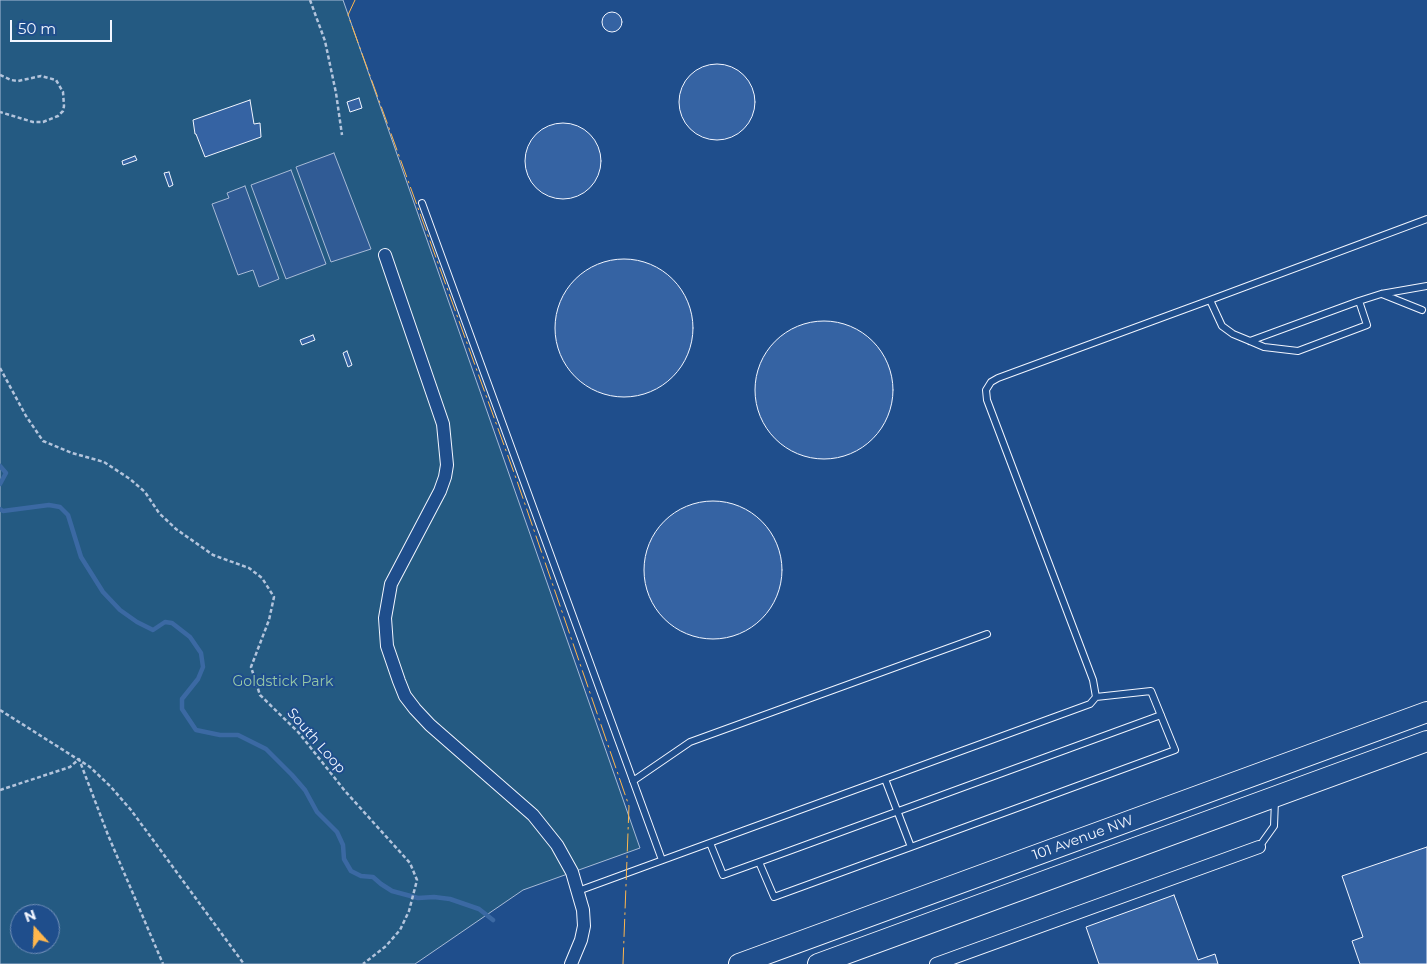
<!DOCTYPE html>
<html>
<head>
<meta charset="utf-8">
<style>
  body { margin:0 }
  #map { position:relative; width:1427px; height:964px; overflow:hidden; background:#1f4e8c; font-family:Montserrat,sans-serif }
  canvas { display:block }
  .north { position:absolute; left:10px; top:904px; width:50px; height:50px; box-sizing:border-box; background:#1f4e8c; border:1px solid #7391ba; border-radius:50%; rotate:340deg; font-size:14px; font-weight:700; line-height:20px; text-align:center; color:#f2f6ff }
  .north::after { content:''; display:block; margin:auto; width:18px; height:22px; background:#ffb74d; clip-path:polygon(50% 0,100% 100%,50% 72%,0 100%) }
  .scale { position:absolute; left:10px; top:20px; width:102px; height:22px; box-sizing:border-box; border:2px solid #f2f6ff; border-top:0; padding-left:6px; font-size:15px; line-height:18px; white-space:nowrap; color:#f2f6ff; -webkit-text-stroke:4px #1f4e8c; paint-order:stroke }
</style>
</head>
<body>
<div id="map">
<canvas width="1427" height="964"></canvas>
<div class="north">N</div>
<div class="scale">50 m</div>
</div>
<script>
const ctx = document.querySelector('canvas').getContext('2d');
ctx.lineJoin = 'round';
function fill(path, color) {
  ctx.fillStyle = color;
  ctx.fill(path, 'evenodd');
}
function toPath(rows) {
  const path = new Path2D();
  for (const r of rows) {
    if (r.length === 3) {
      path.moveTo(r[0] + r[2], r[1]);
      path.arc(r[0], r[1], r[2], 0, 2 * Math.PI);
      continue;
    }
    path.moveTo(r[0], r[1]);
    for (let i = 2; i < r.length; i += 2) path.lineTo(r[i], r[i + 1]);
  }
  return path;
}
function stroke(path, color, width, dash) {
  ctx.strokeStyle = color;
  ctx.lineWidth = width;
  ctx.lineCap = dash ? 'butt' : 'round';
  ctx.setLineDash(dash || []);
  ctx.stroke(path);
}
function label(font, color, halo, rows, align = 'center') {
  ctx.font = font + ' Montserrat,sans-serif';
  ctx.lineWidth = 4;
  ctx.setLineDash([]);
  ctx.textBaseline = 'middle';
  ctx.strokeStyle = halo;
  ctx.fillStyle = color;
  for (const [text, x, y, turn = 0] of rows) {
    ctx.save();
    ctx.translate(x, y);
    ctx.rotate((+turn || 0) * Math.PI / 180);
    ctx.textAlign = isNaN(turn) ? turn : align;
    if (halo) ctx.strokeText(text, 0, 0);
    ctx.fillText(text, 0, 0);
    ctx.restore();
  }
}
const green = toPath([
  [0,0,343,0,640,848,523,890,415,964,0,964,0,0],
  [20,914,50,914,50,944,20,944,20,914]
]);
fill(green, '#245a82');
stroke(green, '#a8bbd7', 1);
const parking = toPath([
  [334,153,371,249,331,262,296,167,334,153],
  [291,170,326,264,286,279,251,185,291,170],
  [245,186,279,279,259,287,253,270,238,275,212,204,229,198,227,193,245,186]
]);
fill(parking, '#305b95');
stroke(parking, '#a8bbd7', 1);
stroke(toPath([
  [0,466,6,473,0,484],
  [0,509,3,511,49,505,60,507,68,515,81,557,103,592,120,610,137,622,153,630,165,622,172,623,190,637,201,653,203,667,198,679,182,699,182,709,196,730,220,735,238,735,266,749,292,775,305,790,317,812,337,832,343,845,344,859,351,871,361,876,373,877,381,884,392,891,418,898,434,897,450,899,479,909,493,920]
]), '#3b69a3', 4.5);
const building = toPath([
  [612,22,10],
  [717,102,38],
  [359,98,362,108,350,112,347,102,359,98],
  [250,100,254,124,260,123,261,137,205,157,196,134,195,134,193,120,250,100],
  [563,161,38],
  [135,156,137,160,123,165,122,161,135,156],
  [169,172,173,185,169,187,164,173,169,172],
  [624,328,69],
  [824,390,69],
  [313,335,315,340,302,345,300,340,313,335],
  [347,351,352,365,348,367,343,353,347,351],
  [713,570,69],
  [1427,847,1427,964,1360,964,1352,941,1363,937,1342,876,1427,847],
  [1174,895,1198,960,1215,954,1218,964,1099,964,1086,927,1174,895]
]);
fill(building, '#3563a3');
stroke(building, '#f2f6ff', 1);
const service = toPath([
  [422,203,662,860],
  [1382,294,1422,310],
  [1359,301,1381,294,1427,286],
  [1250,341,1359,301,1367,325,1298,351,1264,347,1250,341,1233,334,1222,326,1210,300,1427,219],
  [885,779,911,847,1175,750,1151,691,1096,697],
  [633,781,690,742,987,634],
  [710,843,723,875,759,862],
  [911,847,774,897,759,862,1161,715],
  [1259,847,1274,826,1275,800],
  [578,891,1090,704,1096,697,1093,680,987,400,986,390,991,382,998,378,1210,300]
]);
const minor = toPath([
  [385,255,443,424,447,465,445,477,440,491,391,584,385,618,387,646,399,681,405,696,415,709,430,725,533,815,557,845,572,872,583,910,584,926,581,940,571,964],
  [936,964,1259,847]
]);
const primary = toPath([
  [739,964,1427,712],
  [818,964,1427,741]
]);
stroke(service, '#f2f6ff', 8);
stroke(minor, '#f2f6ff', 14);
stroke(primary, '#f2f6ff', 22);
stroke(toPath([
  [310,0,325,41,336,93,342,135],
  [0,75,11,80,18,81,41,76,56,80,63,92,64,106,63,111,58,116,43,122,33,122,0,112],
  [0,368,26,416,43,441,72,453,104,462,130,479,145,492,159,513,176,529,213,555,249,568,262,578,274,597,269,620,251,667,260,695,299,733,345,791,410,863,417,880,409,911,400,930,386,946,363,964],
  [0,710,90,767,111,787,131,810,244,964],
  [0,790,70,767,79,759,108,835,163,964]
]), '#b3c4dc', 2.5, [4, 2.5]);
stroke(service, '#1f4e8c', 6);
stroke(minor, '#1f4e8c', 12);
stroke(primary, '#1f4e8c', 20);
stroke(toPath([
  [355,0,348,15,517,481,629,806,623,964]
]), '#ffb74d', 1, [18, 4, 2.5, 4]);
label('14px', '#97c8a6', '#1f4e8c', [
  ["Goldstick Park",283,682]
]);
label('14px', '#f2f6ff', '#1f4e8c', [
  ["South Loop",316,741,49],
  ["101 Avenue NW",1083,838,-20]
]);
</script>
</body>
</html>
